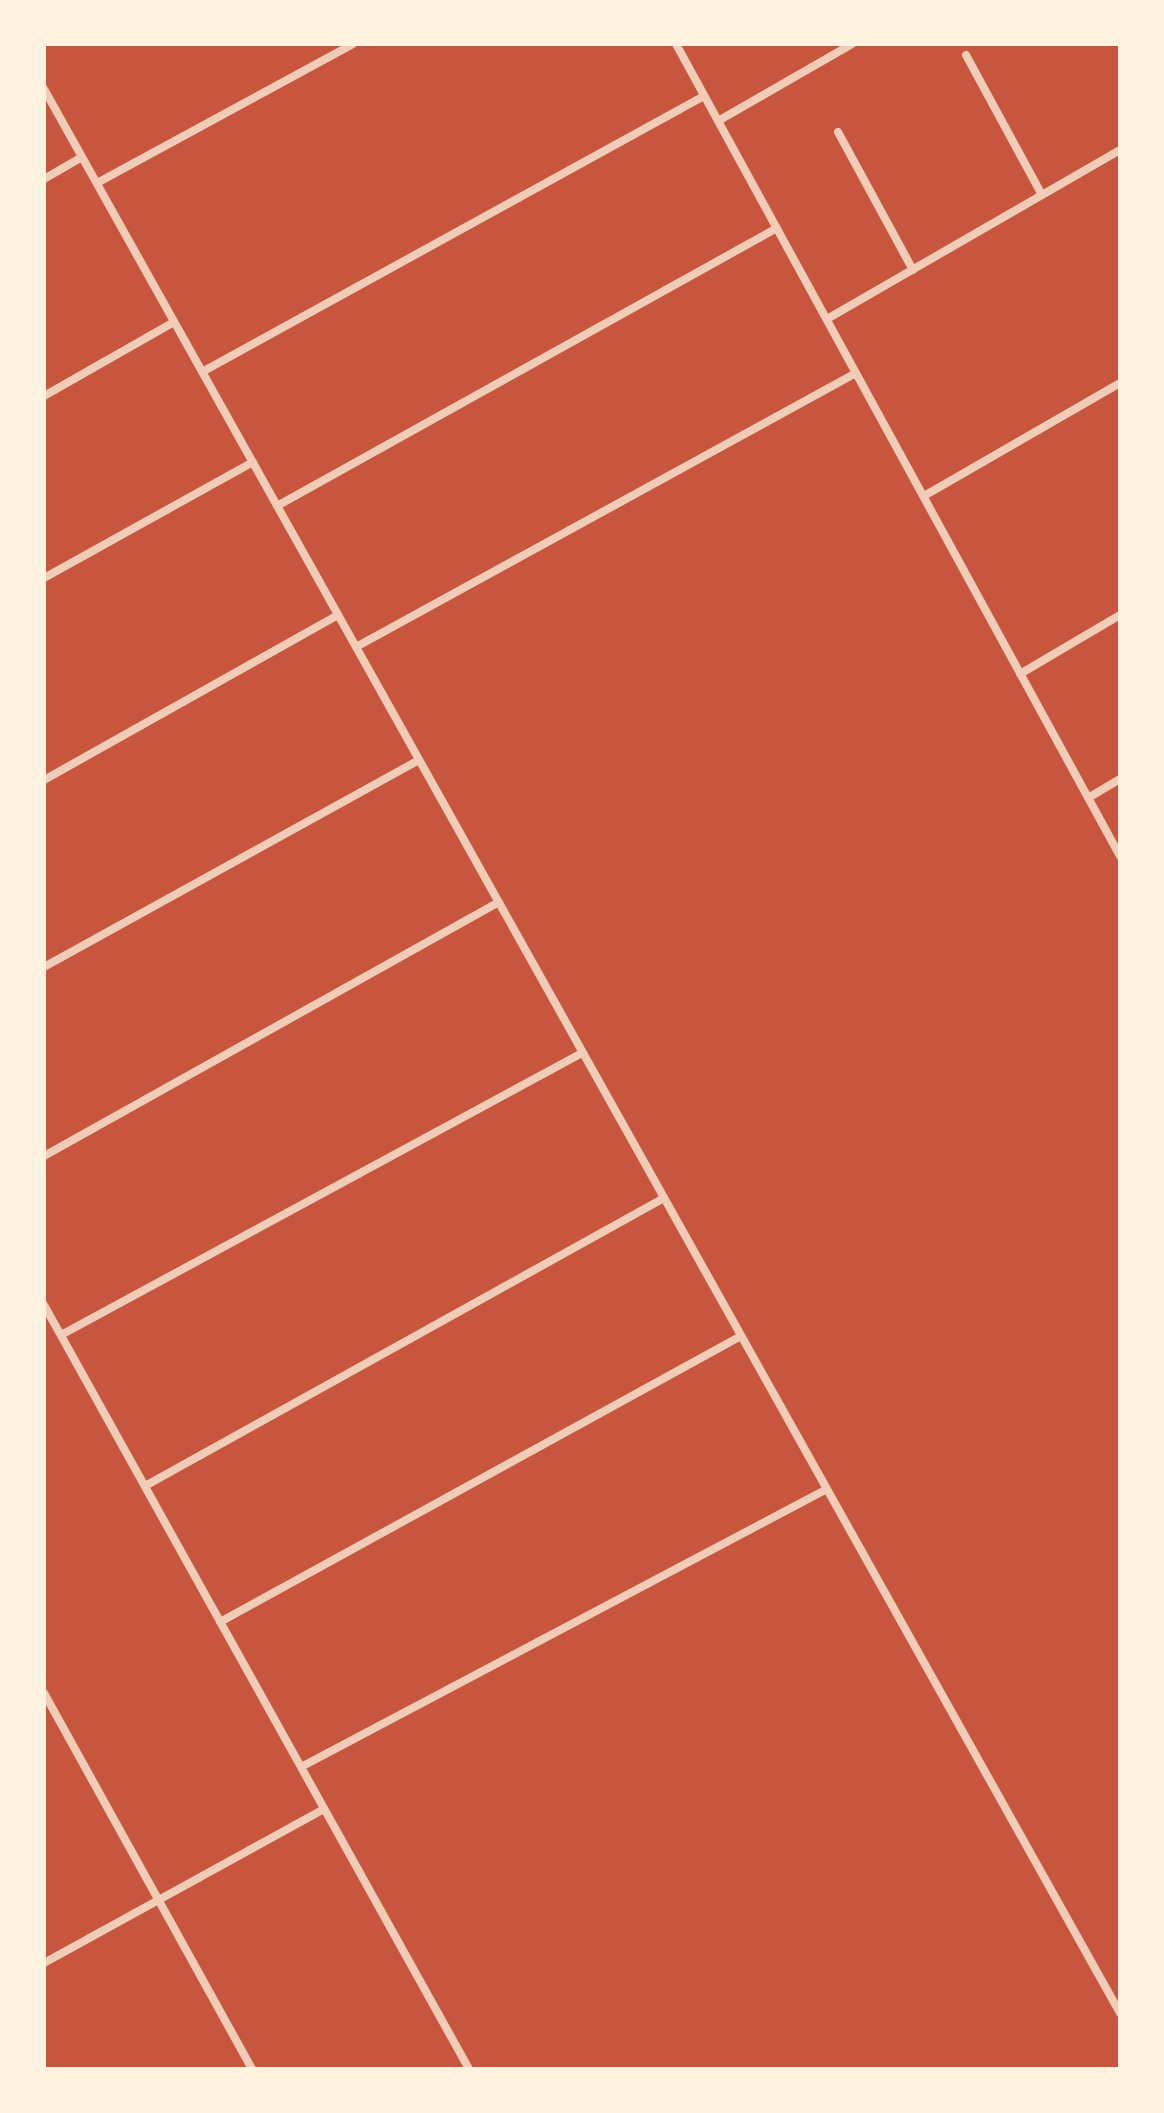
<!DOCTYPE html>
<html>
<head>
<meta charset="utf-8">
<style>
  body { margin:0 }
  #map { position:relative; width:1164px; height:2113px; overflow:hidden; background:#c8553d; font-family:Ubuntu,sans-serif }
  canvas { display:block }
  .frame { position:absolute; inset:0; border:46px solid #fff3e0; pointer-events:none }
</style>
</head>
<body>
<div id="map">
<canvas width="1164" height="2113"></canvas>
<div class="frame"></div>
</div>
<script>
const ctx = document.querySelector('canvas').getContext('2d');
ctx.lineJoin = 'round';
function toPath(rows) {
  const path = new Path2D();
  for (const r of rows) {
    path.moveTo(r[0], r[1]);
    for (let i = 2; i < r.length; i += 2) path.lineTo(r[i], r[i + 1]);
  }
  return path;
}
function stroke(path, color, width, dash) {
  ctx.strokeStyle = color;
  ctx.lineWidth = width;
  ctx.lineCap = dash ? 'butt' : 'round';
  ctx.setLineDash(dash || []);
  ctx.stroke(path);
}
stroke(toPath([
  [676,44,1120,856],
  [966,55,1042,195],
  [44,89,1120,2013],
  [718,121,852,44],
  [838,132,913,270],
  [44,179,82,157],
  [97,183,353,44],
  [827,319,1120,150],
  [202,372,704,96],
  [44,396,174,322],
  [924,496,1120,383],
  [277,506,777,228],
  [44,578,253,462],
  [356,647,856,373],
  [1020,674,1120,615],
  [44,780,338,615],
  [1088,798,1120,779],
  [44,967,419,760],
  [44,1156,499,902],
  [44,1305,469,2069],
  [61,1335,582,1053],
  [145,1486,664,1198],
  [220,1622,741,1336],
  [44,1693,252,2069],
  [301,1767,827,1489],
  [44,1963,324,1809]
]), '#f1ccb7', 8);
</script>
</body>
</html>
